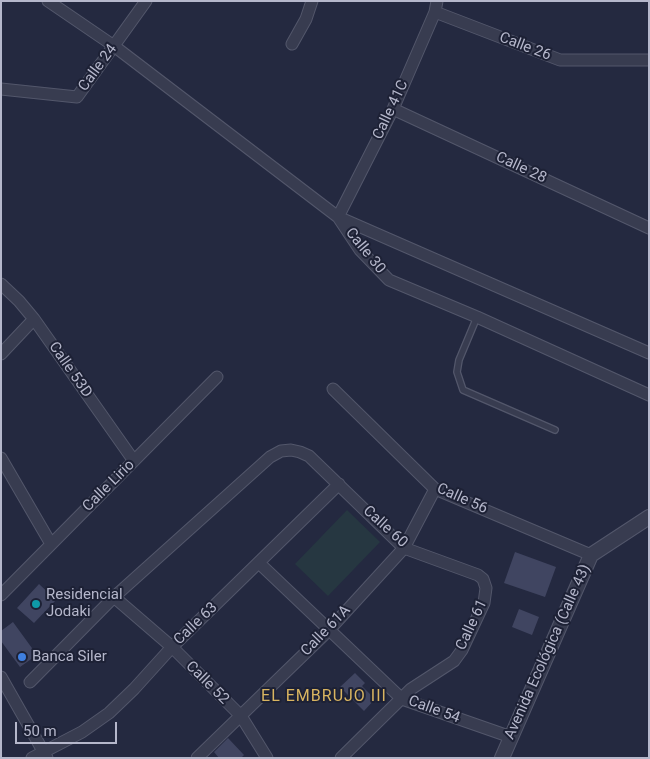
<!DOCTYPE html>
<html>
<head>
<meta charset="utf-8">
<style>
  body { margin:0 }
  #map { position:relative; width:650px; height:759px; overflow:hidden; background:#242940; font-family:Roboto,sans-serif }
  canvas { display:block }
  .frame { position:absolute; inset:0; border:2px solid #b5b7cb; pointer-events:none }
  .scale { position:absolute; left:15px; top:722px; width:102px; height:22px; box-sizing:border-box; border:2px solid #b5b7cb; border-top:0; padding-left:6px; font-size:15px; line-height:18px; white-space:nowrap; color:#b5b7cb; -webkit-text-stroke:4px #1d2135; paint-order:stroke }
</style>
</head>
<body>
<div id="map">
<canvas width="650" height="759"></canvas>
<div class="frame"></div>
<div class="scale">50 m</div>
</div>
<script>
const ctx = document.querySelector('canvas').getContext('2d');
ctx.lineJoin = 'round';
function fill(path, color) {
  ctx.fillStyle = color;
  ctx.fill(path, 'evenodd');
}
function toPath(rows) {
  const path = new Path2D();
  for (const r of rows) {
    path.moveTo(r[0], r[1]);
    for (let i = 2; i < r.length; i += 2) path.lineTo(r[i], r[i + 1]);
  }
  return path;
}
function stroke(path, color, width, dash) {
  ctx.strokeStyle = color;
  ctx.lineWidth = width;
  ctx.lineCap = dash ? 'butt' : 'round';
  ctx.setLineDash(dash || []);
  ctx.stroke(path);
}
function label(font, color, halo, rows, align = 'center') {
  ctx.font = font + ' Roboto,sans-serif';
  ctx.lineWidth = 4;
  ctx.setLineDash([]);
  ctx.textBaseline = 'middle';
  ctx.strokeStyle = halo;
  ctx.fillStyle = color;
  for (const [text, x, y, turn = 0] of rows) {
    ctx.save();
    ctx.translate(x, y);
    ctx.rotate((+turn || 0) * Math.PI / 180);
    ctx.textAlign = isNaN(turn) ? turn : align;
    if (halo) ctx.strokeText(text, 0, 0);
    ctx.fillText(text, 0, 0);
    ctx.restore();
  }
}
fill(toPath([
  [347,510,380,542,328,596,295,564]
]), '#263741');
fill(toPath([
  [515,552,556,567,545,597,504,583],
  [39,584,56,600,34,623,17,608],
  [519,609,539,617,532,635,512,627],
  [13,622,37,655,20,667,1,641,1,631],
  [355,673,365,683,362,686,375,699,364,711,340,687],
  [228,738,244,755,241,758,219,758,214,752]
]), '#404561');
const service = toPath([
  [477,317,459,360,457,372,463,390,555,430]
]);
const minor = toPath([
  [48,1,114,46,338,217,649,353],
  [435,12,560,60,649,60],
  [292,44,306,19,312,1],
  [1,89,77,97,146,1],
  [393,109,649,228],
  [338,217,360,250,389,280,477,317,649,395],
  [338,217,393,109,435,12,437,1],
  [1,284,19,301,34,319,134,461],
  [1,354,34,319],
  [333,389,435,489,591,555],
  [1,458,51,544],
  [259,563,402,699,511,737],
  [1,595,217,377],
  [114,597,172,647,241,716,267,758],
  [1,677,47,758],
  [30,682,114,597,270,457,281,451,291,450,300,452,309,456,404,548,478,575,483,579,486,588,484,603,462,650,454,661,411,689,341,758],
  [32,758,82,732,109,713,134,689,172,647,339,484],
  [197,758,329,630,404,548,435,489]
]);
const tertiary = toPath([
  [502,758,591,555,649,517]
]);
stroke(service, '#53576b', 8);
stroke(minor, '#53576b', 13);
stroke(tertiary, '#53576b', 16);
stroke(service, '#383c50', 5.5);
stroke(minor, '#383c50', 11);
stroke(tertiary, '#383c50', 14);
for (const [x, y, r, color] of [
  [36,604,5,"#0f9aa8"],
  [22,657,5,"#3f7fe0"]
]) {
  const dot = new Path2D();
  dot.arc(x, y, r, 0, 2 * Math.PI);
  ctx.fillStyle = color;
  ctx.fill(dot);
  stroke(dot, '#1d2135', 2);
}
label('15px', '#b5b7cb', '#1d2135', [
  ["Calle 26",525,47,21],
  ["Calle 24",98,68,-54],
  ["Calle 41C",391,110,-65],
  ["Calle 28",521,168,25],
  ["Calle 30",365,251,51],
  ["Calle 53D",70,370,55],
  ["Calle Lirio",109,486,-45],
  ["Calle 56",462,499,24],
  ["Calle 60",385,527,42],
  ["Calle 63",196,624,-44],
  ["Calle 61",472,625,-65],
  ["Calle 61A",326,631,-46],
  ["Avenida Ecológica (Calle 43)",548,652,-66],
  ["Calle 52",207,683,45],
  ["Calle 54",434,710,20]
]);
label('15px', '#b5b7cb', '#1d2135', [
  ["Residencial",46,595],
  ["Jodaki",46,612],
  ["Banca Siler",32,657]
], 'left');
ctx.letterSpacing = '1px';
label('16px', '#d9b561', '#1d2135', [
  ["EL EMBRUJO III",324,697]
]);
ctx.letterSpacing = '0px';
</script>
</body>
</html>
